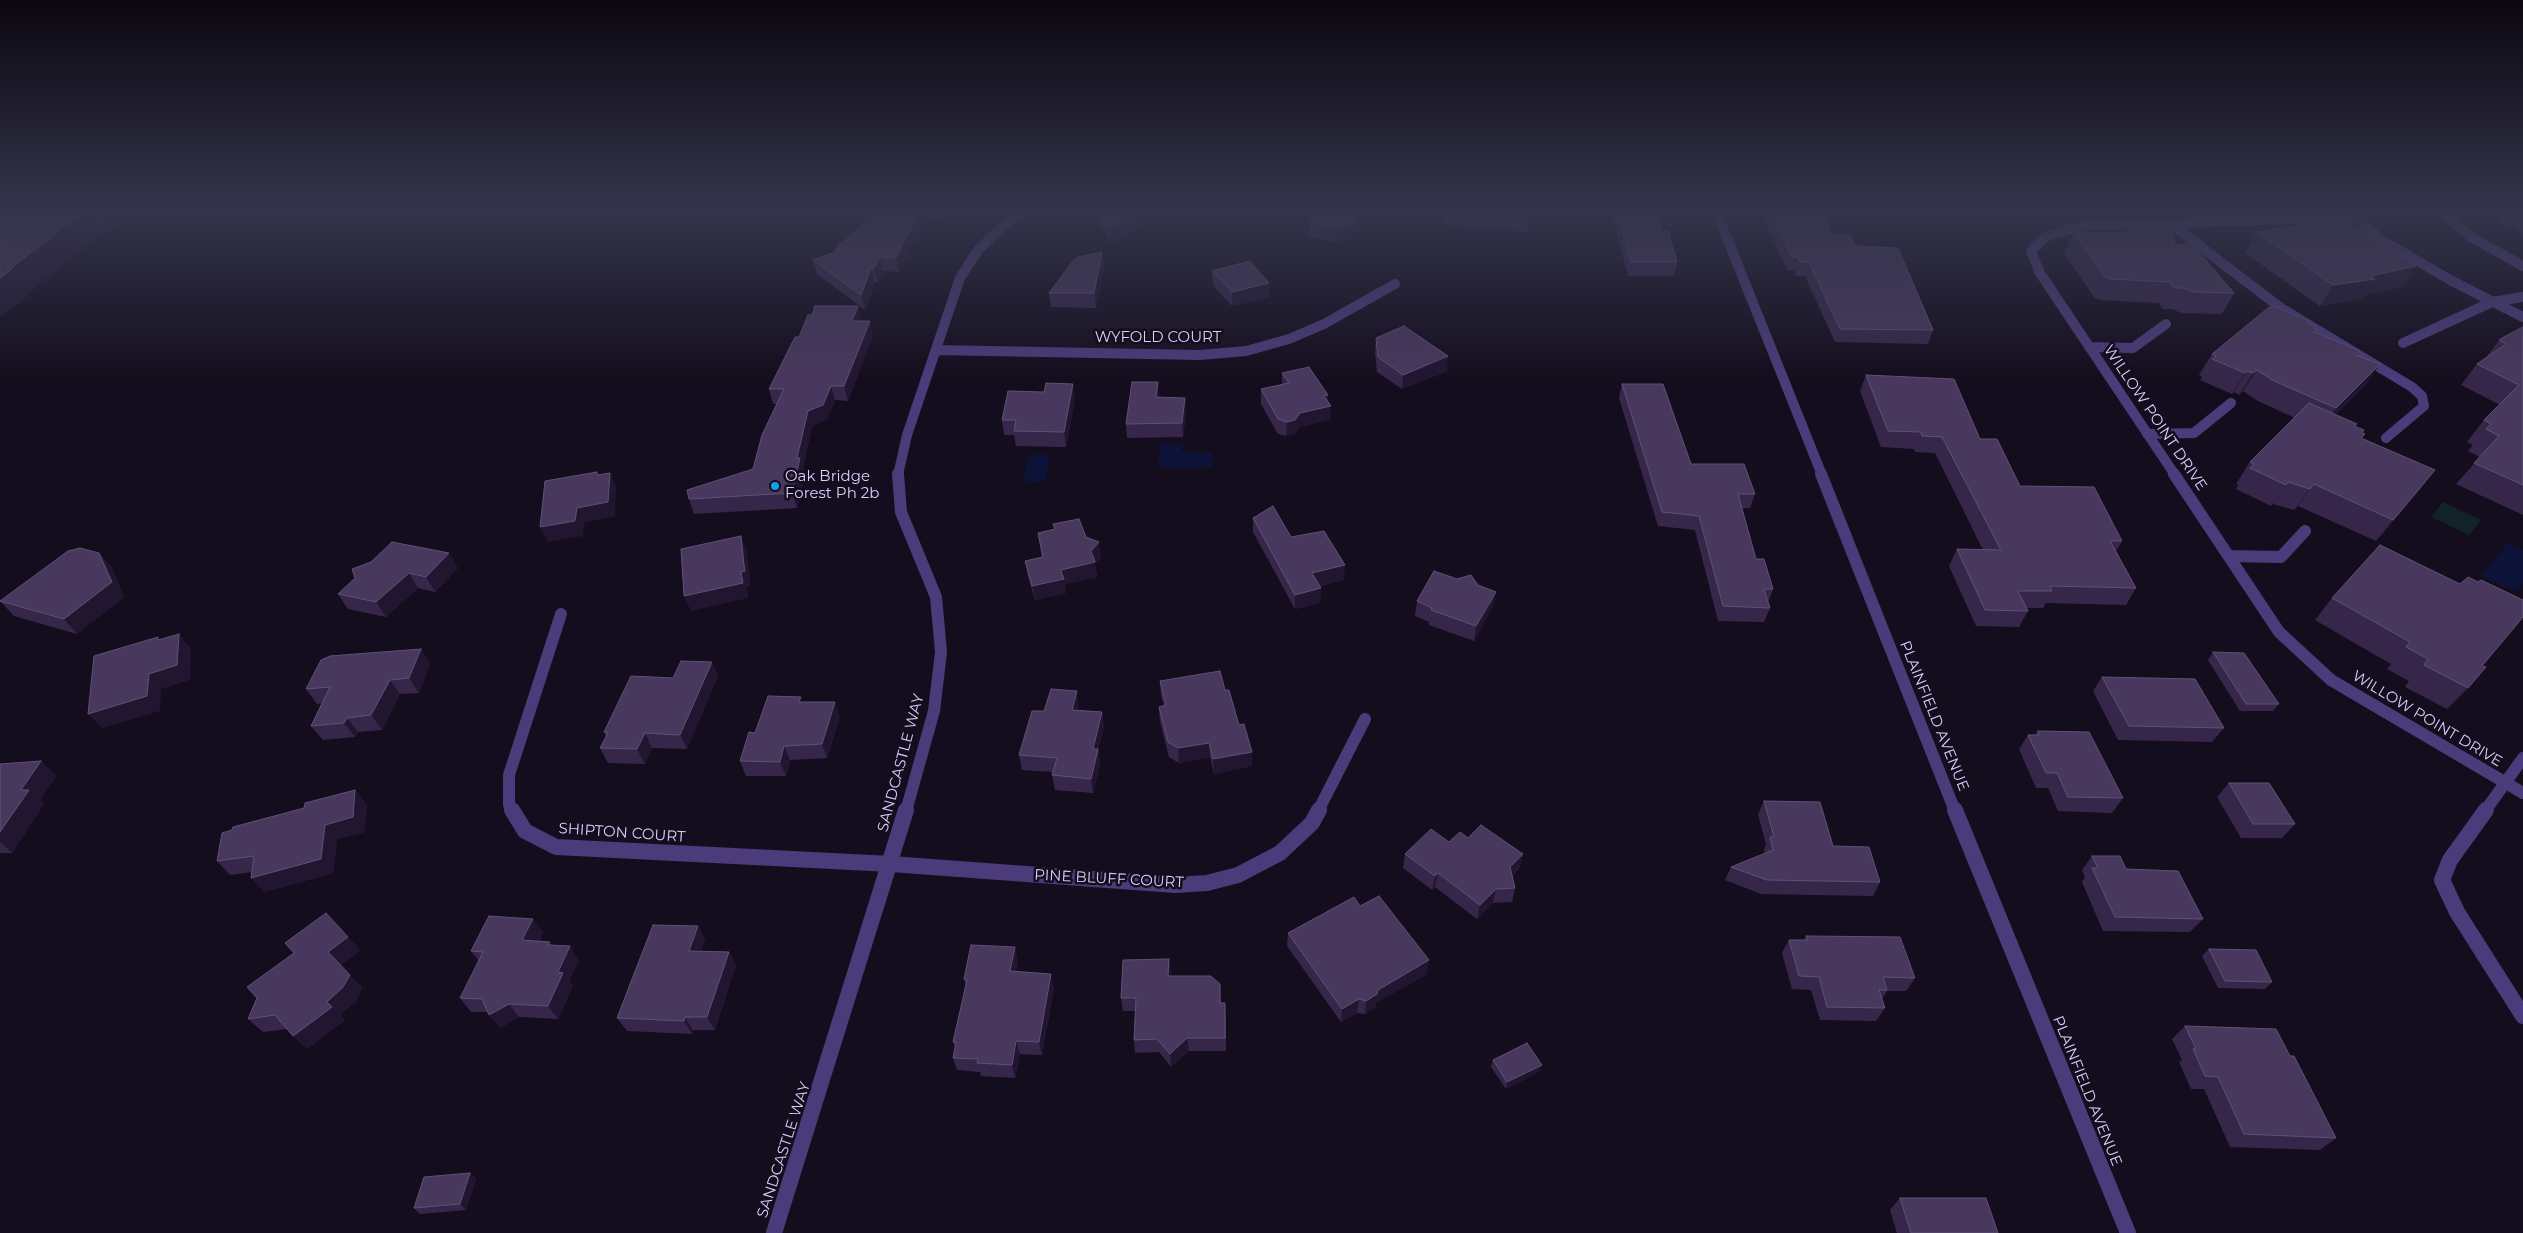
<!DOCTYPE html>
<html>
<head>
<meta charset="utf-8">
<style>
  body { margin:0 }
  canvas { display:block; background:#140d1d }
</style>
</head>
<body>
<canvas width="2523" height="1233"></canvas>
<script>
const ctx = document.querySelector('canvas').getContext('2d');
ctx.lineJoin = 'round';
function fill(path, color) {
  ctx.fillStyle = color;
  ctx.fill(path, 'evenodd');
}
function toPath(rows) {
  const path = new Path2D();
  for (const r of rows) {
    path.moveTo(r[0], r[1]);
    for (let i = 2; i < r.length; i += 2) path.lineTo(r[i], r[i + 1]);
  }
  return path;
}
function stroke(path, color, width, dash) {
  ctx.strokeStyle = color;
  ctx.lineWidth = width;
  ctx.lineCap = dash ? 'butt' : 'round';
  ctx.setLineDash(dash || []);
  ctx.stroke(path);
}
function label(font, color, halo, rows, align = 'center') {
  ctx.font = font + ' Montserrat,sans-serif';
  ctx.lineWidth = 5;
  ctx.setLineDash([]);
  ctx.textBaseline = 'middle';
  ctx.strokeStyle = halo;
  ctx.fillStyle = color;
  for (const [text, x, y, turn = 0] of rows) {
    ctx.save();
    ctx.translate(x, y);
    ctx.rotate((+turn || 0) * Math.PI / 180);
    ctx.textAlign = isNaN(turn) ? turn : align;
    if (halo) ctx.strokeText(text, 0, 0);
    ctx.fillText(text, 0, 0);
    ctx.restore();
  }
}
fill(toPath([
  [2443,502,2481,520,2469,535,2431,517]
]), '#112327');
fill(toPath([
  [1161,444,1180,444,1184,446,1181,448,1181,452,1212,453,1212,467,1158,467,1160,448,1157,446],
  [1036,454,1045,454,1050,458,1045,481,1028,483,1024,479,1028,458],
  [2508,543,2523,550,2523,583,2517,592,2480,576]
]), '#0c1238');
stroke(toPath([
  [1715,208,1822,475],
  [2347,208,2380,239,2452,281,2523,317],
  [2436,208,2471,237,2523,266],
  [2171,224,2281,308,2412,387,2422,396,2424,406,2386,438],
  [2403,343,2492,302,2523,297],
  [2089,347,2133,348,2166,324],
  [937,350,1200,355,1246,351,1289,339,1324,324,1395,284],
  [2147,434,2194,433,2231,403],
  [898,475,907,435,960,278,978,250,1003,226,1027,208],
  [2175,475,2040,273,2031,251,2046,236,2083,226,2354,217]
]), '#4b3b7a', 10);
stroke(toPath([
  [898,474,901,512,936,597,941,652,934,711,906,811],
  [1821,474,1955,811],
  [2174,474,2279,632,2331,680,2523,793],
  [2229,556,2281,557,2305,531],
  [513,811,509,805,509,775,561,614],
  [1318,811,1365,719],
  [2485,811,2523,758]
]), '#4b3b7a', 12);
stroke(toPath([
  [512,810,525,831,556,847,891,864,1175,885,1207,883,1238,875,1280,853,1312,823,1319,810],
  [1955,810,2128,1233],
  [2486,810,2450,860,2442,880,2457,912,2523,1016],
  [774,1233,906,810]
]), '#4b3b7a', 16);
fill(toPath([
  [5,208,140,208,108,232,104,231,29,292,30,293,0,317,0,212],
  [880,208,953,208,939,221,924,218,899,272,883,271,878,282,875,282,865,310,817,274,813,260,835,252],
  [1105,208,1173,208,1111,243,1101,226,1100,212],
  [1444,208,1530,218,1528,232,1442,224],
  [1610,208,1655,208,1662,231,1677,262,1674,276,1628,276],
  [1767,208,1820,208,1833,235,1855,246,1933,330,1928,344,1835,342,1805,276,1796,276,1794,270,1787,270,1764,218],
  [2488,208,2523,208,2523,237,2519,232,2512,227,2505,227],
  [1366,214,1350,239,1336,242,1309,237,1310,223],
  [2128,225,2175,245,2234,293,2222,314,2181,313,2173,309,2163,309,2159,303,2100,300,2094,297,2064,254,2074,233,2123,232],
  [2257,232,2416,266,2402,287,2364,295,2361,299,2320,306,2245,253],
  [1102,252,1104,266,1096,308,1051,307,1049,293],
  [1212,271,1269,297,1232,306,1213,285],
  [861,321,873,335,848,401,835,400,827,419,812,426,803,467,805,473,797,508,694,514,689,499,753,469,777,404,773,404,769,389],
  [2308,323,2316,326,2314,329,2317,330,2315,333,2360,351,2357,356,2380,364,2365,385,2335,415,2357,424,2355,426,2362,433,2365,434,2362,438,2418,492,2376,541,2298,506,2294,510,2273,504,2271,506,2236,489,2238,485,2236,484,2250,462,2295,418,2258,401,2243,391,2239,395,2234,392,2232,394,2200,380,2202,377,2199,375,2212,354],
  [2523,327,2523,515,2456,484,2480,457,2468,451,2473,445,2467,442,2484,420,2500,405,2461,385,2477,364,2485,359,2500,339],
  [1376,338,1447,371,1402,389,1377,372,1375,353],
  [1282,373,1328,401,1330,420,1299,427,1295,434,1286,436,1278,434,1261,404,1261,389,1282,385],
  [1866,375,1980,439,2020,486,2122,541,2116,551,2136,588,2126,605,2046,603,2043,608,2026,608,2028,611,2019,627,1976,626,1949,566,1957,549,1983,550,1935,453,1915,452,1914,449,1881,447,1860,391],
  [1622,384,1691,464,1755,494,1750,508,1742,508,1756,559,1773,589,1768,603,1770,608,1764,622,1718,621,1695,530,1658,526,1619,398],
  [1159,397,1186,412,1183,437,1127,438,1126,424],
  [1075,398,1066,447,1016,446,1014,435,1004,435,1002,420],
  [1253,518,1291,537,1344,580,1320,586,1321,588,1320,603,1295,609,1253,532],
  [1053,524,1086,537,1101,557,1095,563,1097,577,1065,584,1066,593,1035,600,1028,576,1025,561,1042,558,1038,533,1054,529],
  [99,553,112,568,124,597,77,634,14,616,0,601],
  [458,568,435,592,418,588,386,617,348,609,338,594,355,578],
  [1478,585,1493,606,1474,641,1429,625,1429,622,1415,616,1417,601],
  [2332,598,2482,666,2468,688,2447,709,2405,687,2409,681,2387,669,2391,664,2315,620],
  [421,649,430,664,419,693,400,694,382,730,358,732,355,737,323,740,311,726,322,703,317,704,306,689],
  [2213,652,2279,704,2273,711,2240,711,2208,660],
  [718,676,687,749,652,748,645,764,608,763,600,748,606,737,604,732],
  [2102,677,2224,728,2212,742,2118,740,2093,691],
  [1160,681,1225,690,1239,725,1252,752,1252,766,1214,774,1210,757,1179,763,1169,757,1160,722,1159,707,1164,706,1161,696],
  [802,702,840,717,827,758,790,760,786,776,746,776,740,761,755,733],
  [1079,706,1078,710,1102,712,1104,727,1098,749,1100,764,1093,793,1055,790,1052,775,1053,772,1022,770,1019,755,1044,711],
  [2038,731,2123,798,2112,813,2058,811,2048,788,2036,788,2019,749,2028,735,2035,735],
  [41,761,56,776,40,800,44,804,12,853,0,853,0,764],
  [2229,783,2295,824,2282,838,2241,838,2217,797],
  [355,790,367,805,364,832,337,839,333,873,264,892,252,872,230,875,217,861,304,808],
  [1764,801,1833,846,1880,882,1873,896,1761,894,1725,880,1731,867,1765,854,1764,850,1766,845,1758,814],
  [1468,838,1523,854,1519,869,1512,876,1515,888,1512,902,1493,903,1477,919,1435,887,1432,890,1403,868,1405,854],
  [2092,856,2126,869,2203,919,2190,932,2103,931,2082,882,2085,877,2082,870],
  [1360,906,1427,974,1376,1003,1375,1007,1365,1014,1357,1013,1341,1022,1287,946,1288,933],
  [698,926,705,940,701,951,729,952,736,965,715,1030,693,1030,692,1034,627,1031,617,1018],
  [543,932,539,941,553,945,579,960,569,981,573,986,558,1019,519,1017,500,1028,488,1012,471,1012,460,998,479,961,471,951],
  [1806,936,1915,978,1906,991,1887,991,1882,999,1885,1008,1876,1021,1820,1020,1811,990,1792,989,1782,953,1789,940,1804,940],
  [2209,949,2272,982,2265,989,2218,988,2202,956],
  [361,950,341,965,362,988,356,1001,340,1015,345,1020,307,1049,293,1036,287,1029,263,1032,248,1019],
  [1169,959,1170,976,1220,984,1221,1003,1225,1003,1226,1017,1226,1051,1189,1051,1171,1067,1159,1052,1135,1053,1134,1040,1135,1011,1123,1011,1121,998],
  [1018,961,1016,971,1054,988,1042,1055,1020,1054,1015,1078,981,1076,980,1072,957,1070,953,1058,955,1047,953,1042,966,987,964,979],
  [2185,1026,2290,1056,2336,1138,2320,1150,2230,1147,2204,1089,2191,1089,2179,1062,2182,1060,2172,1039],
  [1493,1060,1540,1071,1506,1089,1491,1067],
  [470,1173,476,1179,466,1210,420,1214,414,1208],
  [1900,1198,1998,1233,1897,1233,1890,1210]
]), '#36274a');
fill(toPath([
  [88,208,89,208,104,231,29,292,30,293,0,317,0,278,10,269],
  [92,208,140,208,108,232],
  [920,208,922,208,924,218,899,272,896,258],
  [937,208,953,208,939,221],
  [1147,208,1173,208,1111,243,1110,229],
  [1362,208,1367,208,1366,214,1350,239,1336,242,1337,228],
  [1102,252,1104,266,1096,308,1094,293],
  [880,257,883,271,878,282,874,268],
  [2416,266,2402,287,2364,295,2361,299,2320,306,2333,285,2371,276],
  [871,268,875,282,865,310,861,295],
  [1269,283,1269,297,1232,306,1232,292],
  [858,306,861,320,856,335,852,321],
  [870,321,873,335,848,401,844,386],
  [1448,356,1447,371,1402,389,1403,375],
  [2380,364,2365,385,2321,429,2336,408],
  [2257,370,2243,391,2239,395,2253,373],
  [2247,371,2234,392,2232,394,2245,373],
  [1158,382,1159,397,1157,412,1156,397],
  [1073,384,1075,398,1066,447,1064,432],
  [831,386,835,400,827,419,812,426,803,467,805,473,797,508,792,493,797,458,808,411],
  [1328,395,1328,406,1331,406,1330,420,1299,427,1295,434,1286,436,1287,422,1324,396],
  [1185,398,1186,412,1183,437,1182,423],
  [2435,470,2418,492,2376,541,2393,520],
  [610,473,616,487,615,516,584,523,583,536,548,542,540,527],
  [2288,482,2273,504,2271,506,2286,485],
  [2314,484,2298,506,2294,510,2310,489],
  [741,536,747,551,750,580,750,586,747,587,748,598,691,611,684,596],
  [1099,542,1101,557,1095,563,1097,577,1065,584,1066,593,1035,600,1032,586,1061,570,1091,551],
  [99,553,112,568,124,597,77,634,64,619],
  [449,553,458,568,435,592,426,577],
  [1345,565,1344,580,1312,588,1312,573],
  [409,573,418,588,386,617,376,602],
  [1321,588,1320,603,1295,609,1295,595],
  [1496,592,1493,606,1474,641,1476,626],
  [179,634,191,649,190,680,161,689,160,711,102,728,88,714,149,674],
  [421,649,430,664,419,693,409,678],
  [712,662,718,676,687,749,680,735],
  [390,680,400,694,382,730,371,715],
  [1077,691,1079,706,1074,724,1072,710],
  [835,702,840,717,827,758,822,744],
  [1102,712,1104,727,1095,763,1093,749],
  [347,718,358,732,355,737,344,723],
  [645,733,652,748,645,764,637,749],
  [1209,743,1210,757,1179,763,1178,748],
  [784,746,790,760,786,776,780,762],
  [1098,749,1100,764,1093,793,1091,779],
  [1252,752,1252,766,1214,774,1213,759],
  [41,761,56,776,40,800,44,804,12,853,0,842,0,832,21,790],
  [355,790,367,805,364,832,337,839,333,873,264,892,251,878,325,825],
  [1523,854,1519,869,1507,881,1510,867],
  [1438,873,1435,887,1432,890,1435,876],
  [1496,889,1493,903,1477,919,1480,905],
  [533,919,543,932,532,954,522,940],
  [698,926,705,940,697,964,689,951],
  [348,937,361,950,341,965,328,952],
  [570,946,579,960,569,981,573,986,558,1019,548,1006,558,972],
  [1015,947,1018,961,1013,984,1010,971],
  [729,952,736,965,715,1030,707,1017],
  [1169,959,1171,973,1170,989,1168,976],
  [1429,960,1427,974,1376,1003,1375,1007,1365,1014,1366,1001,1378,990],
  [1051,974,1054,988,1042,1055,1039,1042],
  [350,975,362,988,356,1001,340,1015,345,1020,307,1049,293,1036,327,1002],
  [1359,999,1357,1013,1341,1022,1342,1009],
  [509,1004,519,1017,500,1028,489,1015],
  [685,1017,693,1030,692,1034,684,1021],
  [1187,1038,1189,1051,1171,1067,1170,1054],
  [1016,1041,1020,1054,1015,1078,1012,1065],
  [1542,1065,1540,1071,1506,1089,1507,1082],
  [470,1173,476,1179,466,1210,460,1204]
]), '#211530');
const building = toPath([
  [5,208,88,208,10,269,12,269,0,278,0,212,5,208],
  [880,208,920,208,896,258,880,257,874,268,871,268,861,295,813,260,835,252,838,246,880,208],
  [1105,208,1147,208,1110,229,1100,212,1105,208],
  [1320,208,1362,208,1351,225,1337,228,1310,223,1320,208],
  [1444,208,1514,208,1530,218,1443,210,1444,208],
  [1616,208,1655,208,1662,231,1668,231,1677,262,1631,262,1616,208],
  [1770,208,1820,208,1833,235,1850,235,1855,246,1898,248,1933,330,1840,329,1809,262,1800,262,1798,257,1792,257,1770,208],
  [2342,218,2416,266,2371,276,2375,279,2333,285,2257,232,2342,218],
  [2128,225,2170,225,2175,245,2191,243,2234,293,2193,292,2184,288,2174,288,2170,282,2110,279,2105,277,2074,233,2130,232,2126,227,2129,227,2128,225],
  [1102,252,1094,293,1049,293,1073,261,1078,257,1102,252],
  [1250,261,1269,283,1232,292,1212,271,1250,261],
  [815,306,858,306,852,321,870,321,844,386,831,386,823,405,808,411,797,458,800,458,792,493,689,499,687,490,753,469,762,435,784,389,769,389,795,337,799,337,808,315,812,315,815,306],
  [2273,306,2309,321,2307,323,2316,326,2314,328,2317,330,2314,332,2360,351,2355,355,2380,364,2336,408,2272,380,2257,370,2253,373,2247,371,2245,373,2212,359,2216,356,2212,354,2268,308,2273,306],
  [1404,326,1448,356,1403,375,1378,357,1376,338,1404,326],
  [2523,327,2523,485,2474,463,2499,436,2486,429,2491,424,2484,420,2519,385,2477,364,2506,344,2499,340,2500,339,2523,327],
  [1309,367,1328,395,1324,396,1331,406,1300,413,1295,420,1287,422,1278,419,1261,389,1289,383,1282,373,1309,367],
  [1866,375,1954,379,1980,439,1997,439,2020,486,2094,487,2122,541,2110,541,2136,588,2050,586,2052,591,2018,591,2028,611,1985,610,1957,549,2001,550,1942,437,1922,436,1921,432,1888,431,1866,375],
  [1132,382,1158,382,1156,397,1185,398,1182,423,1126,424,1132,382],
  [1046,383,1073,384,1064,432,1014,431,1016,420,1002,420,1008,391,1044,392,1046,383],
  [1622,384,1663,384,1691,464,1744,464,1755,494,1738,494,1756,559,1764,559,1773,589,1764,589,1770,608,1723,606,1699,516,1662,512,1622,384],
  [2309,403,2357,424,2354,426,2364,430,2362,433,2365,434,2361,438,2435,470,2393,520,2314,484,2310,489,2288,482,2286,485,2250,468,2254,464,2250,462,2309,403],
  [597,472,597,475,610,473,608,502,577,508,575,521,540,527,545,481,597,472],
  [1273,506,1291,537,1324,531,1345,565,1312,573,1321,588,1295,595,1253,518,1273,506],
  [1079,519,1086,537,1099,542,1091,551,1095,562,1061,570,1064,579,1032,586,1025,561,1043,557,1038,533,1055,529,1053,524,1079,519],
  [741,536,744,565,745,571,741,572,743,583,684,596,681,549,741,536],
  [392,542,449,553,426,577,409,573,376,602,338,594,355,578,352,569,371,562,392,542],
  [2380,545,2460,584,2468,577,2478,582,2481,580,2523,600,2523,617,2482,666,2486,667,2468,688,2424,665,2428,659,2406,647,2410,642,2332,598,2380,545],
  [80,548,99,553,112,582,64,619,0,601,68,551,80,548],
  [1434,571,1457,579,1471,575,1478,585,1496,592,1476,626,1431,610,1432,608,1417,601,1434,571],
  [179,634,177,665,149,674,147,696,88,714,94,656,158,637,158,640,179,634],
  [421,649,409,678,390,680,371,715,347,718,344,723,311,726,330,687,306,689,321,660,330,656,421,649],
  [2213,652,2244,653,2279,704,2246,704,2213,652],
  [681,661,712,662,680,735,645,733,637,749,600,748,608,733,604,732,631,676,673,678,681,661],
  [1220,671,1225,690,1229,690,1239,725,1244,724,1252,752,1213,759,1209,743,1178,748,1168,742,1159,707,1166,705,1160,681,1220,671],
  [2102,677,2195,679,2224,728,2129,726,2102,677],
  [1051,689,1077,691,1072,710,1102,712,1093,749,1098,749,1091,779,1052,775,1057,758,1019,755,1032,711,1044,711,1051,689],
  [768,696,801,697,799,702,835,702,822,744,784,746,780,762,740,761,749,732,755,733,768,696],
  [2038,731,2089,732,2123,798,2068,797,2057,773,2046,773,2028,735,2039,735,2038,731],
  [41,761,21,790,29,790,0,832,0,764,41,761],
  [2229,783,2269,783,2295,824,2253,824,2229,783],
  [355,790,353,817,325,825,321,859,251,878,254,856,217,861,222,833,232,830,233,827,304,808,305,803,355,790],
  [1764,801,1820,802,1833,846,1869,847,1880,882,1767,880,1731,867,1773,850,1770,837,1774,837,1764,801],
  [1481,825,1523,854,1510,867,1515,888,1496,889,1480,905,1438,873,1435,876,1405,854,1431,829,1449,842,1460,832,1468,838,1481,825],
  [2092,856,2120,856,2126,869,2178,871,2203,919,2115,917,2092,868,2098,868,2092,856],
  [1379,896,1429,960,1378,990,1377,994,1366,1001,1359,999,1342,1009,1288,933,1354,897,1360,906,1379,896],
  [326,913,348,937,328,952,350,975,343,987,327,1002,332,1007,293,1036,275,1015,248,1019,257,998,247,987,294,953,285,943,326,913],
  [489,916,533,919,522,940,550,942,548,945,570,946,558,972,563,973,548,1006,509,1004,489,1015,482,999,460,998,483,952,471,951,489,916],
  [653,925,698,926,689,951,729,952,707,1017,685,1017,684,1021,617,1018,653,925],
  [1806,936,1900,937,1915,978,1883,977,1887,990,1879,990,1885,1008,1827,1007,1819,977,1799,976,1789,940,1808,940,1806,936],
  [971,945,1015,947,1010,971,1051,974,1039,1042,1016,1041,1012,1065,977,1063,978,1059,953,1058,956,1042,953,1042,967,980,964,979,971,945],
  [2209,949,2256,950,2272,982,2225,981,2209,949],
  [1169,959,1168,976,1211,976,1220,984,1220,1003,1225,1003,1225,1038,1187,1038,1170,1054,1157,1039,1134,1040,1136,998,1121,998,1123,960,1169,959],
  [2185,1026,2276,1029,2290,1056,2294,1056,2336,1138,2244,1134,2218,1077,2205,1076,2193,1049,2196,1049,2185,1026],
  [1527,1043,1542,1065,1507,1082,1493,1060,1527,1043],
  [470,1173,460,1204,414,1208,424,1177,470,1173],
  [1900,1198,1986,1198,1998,1233,1911,1233,1900,1198]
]);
fill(building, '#48385d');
stroke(building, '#5f5076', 1);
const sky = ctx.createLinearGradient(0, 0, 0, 381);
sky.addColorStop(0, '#0b0710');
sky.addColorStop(0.55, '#34354c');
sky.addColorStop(1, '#34354c00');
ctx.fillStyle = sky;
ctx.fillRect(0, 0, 2523, 381);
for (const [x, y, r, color] of [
  [775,486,5,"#0ea1e6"]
]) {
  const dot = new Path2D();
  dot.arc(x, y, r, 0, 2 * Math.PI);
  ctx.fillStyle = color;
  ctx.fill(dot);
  stroke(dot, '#140d1d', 2);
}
label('15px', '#ddcdfc', '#140d1d', [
  ["WYFOLD COURT",1158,338],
  ["WILLOW POINT DRIVE",2155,418,56],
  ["PLAINFIELD AVENUE",1934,716,68],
  ["WILLOW POINT DRIVE",2427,719,31],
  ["SANDCASTLE WAY",901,763,-75],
  ["SHIPTON COURT",622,833,4],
  ["PINE BLUFF COURT",1109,879,3],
  ["PLAINFIELD AVENUE",2087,1091,68],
  ["SANDCASTLE WAY",784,1150,-72]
]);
label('15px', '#ddcdfc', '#140d1d', [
  ["Oak Bridge",785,477],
  ["Forest Ph 2b",785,494]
], 'left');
</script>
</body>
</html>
